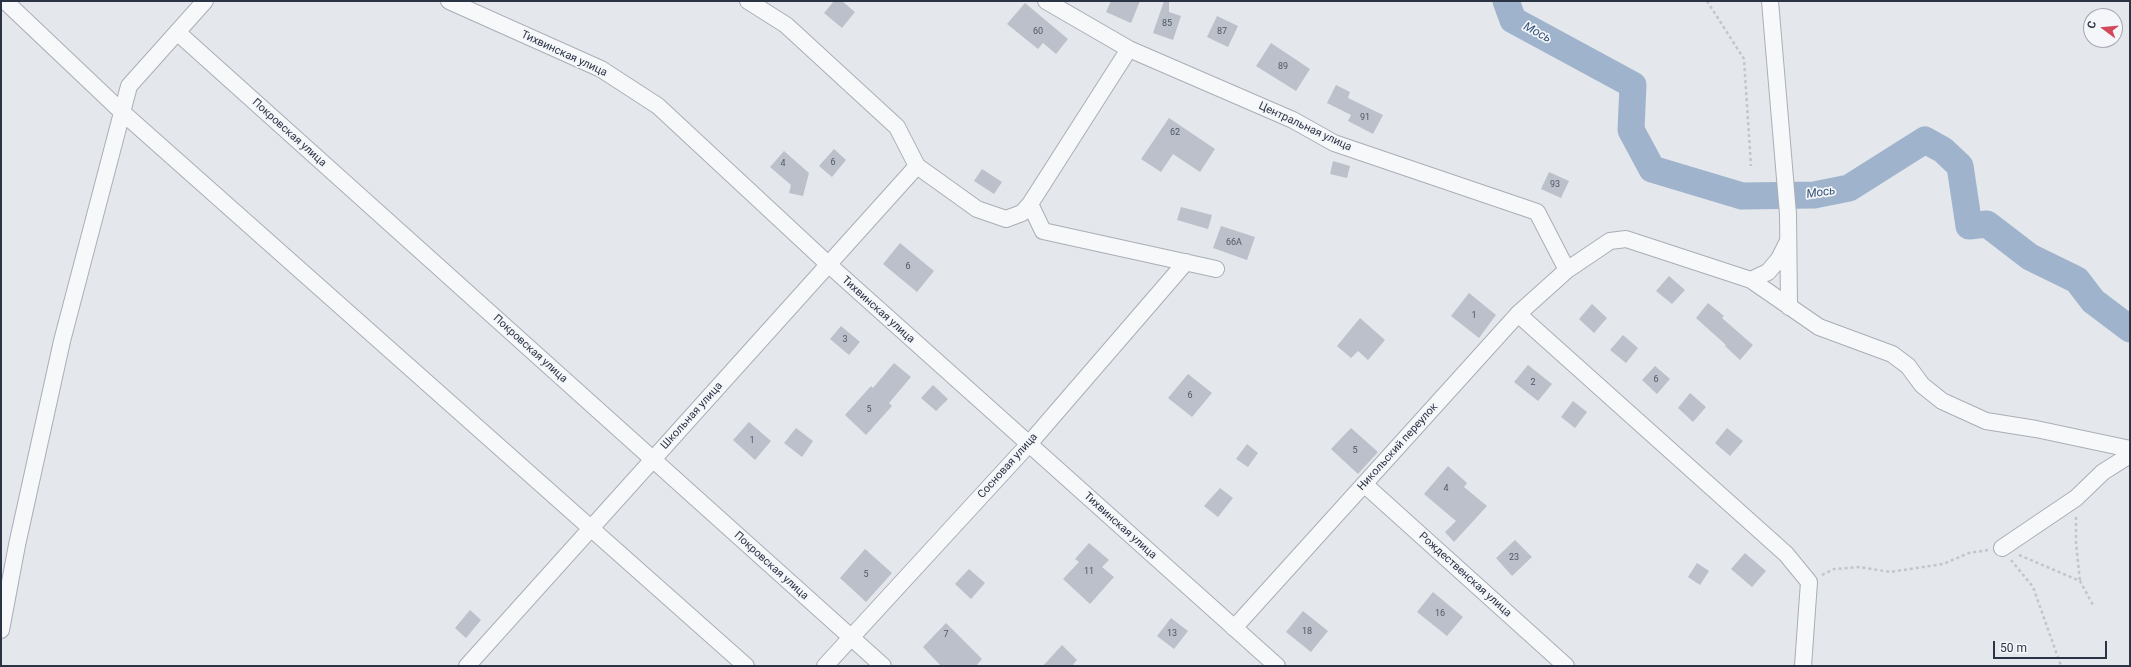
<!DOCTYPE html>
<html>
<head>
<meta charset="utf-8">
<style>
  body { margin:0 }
  #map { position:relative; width:2131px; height:667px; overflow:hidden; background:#e4e7ec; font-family:Roboto,sans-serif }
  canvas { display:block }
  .frame { position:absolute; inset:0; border:2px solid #2b3445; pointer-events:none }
  .north { position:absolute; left:2083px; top:8px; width:40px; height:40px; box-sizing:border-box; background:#f4f6f9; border:1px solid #a4a8b1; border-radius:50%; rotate:286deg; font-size:11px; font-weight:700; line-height:16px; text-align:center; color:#2b3445 }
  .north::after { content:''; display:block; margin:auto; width:14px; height:18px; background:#d1495b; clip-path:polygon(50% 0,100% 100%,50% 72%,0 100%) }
  .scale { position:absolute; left:1993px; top:641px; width:114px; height:18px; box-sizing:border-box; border:2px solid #2b3445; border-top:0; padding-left:5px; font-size:12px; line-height:14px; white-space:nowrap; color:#2b3445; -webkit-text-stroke:3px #f4f6f9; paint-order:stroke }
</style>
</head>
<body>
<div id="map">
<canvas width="2131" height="667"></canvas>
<div class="frame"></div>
<div class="north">С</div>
<div class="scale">50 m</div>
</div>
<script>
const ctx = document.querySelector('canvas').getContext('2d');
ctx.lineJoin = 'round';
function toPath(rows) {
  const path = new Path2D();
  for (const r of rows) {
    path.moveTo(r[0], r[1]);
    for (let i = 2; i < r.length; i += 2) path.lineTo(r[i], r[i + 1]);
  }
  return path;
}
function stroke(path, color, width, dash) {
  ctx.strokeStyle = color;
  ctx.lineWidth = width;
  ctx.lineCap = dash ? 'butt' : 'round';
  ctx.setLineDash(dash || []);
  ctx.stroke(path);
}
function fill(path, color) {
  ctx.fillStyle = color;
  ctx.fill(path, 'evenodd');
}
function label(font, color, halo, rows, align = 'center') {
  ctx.font = font + ' Roboto,sans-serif';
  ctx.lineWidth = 3.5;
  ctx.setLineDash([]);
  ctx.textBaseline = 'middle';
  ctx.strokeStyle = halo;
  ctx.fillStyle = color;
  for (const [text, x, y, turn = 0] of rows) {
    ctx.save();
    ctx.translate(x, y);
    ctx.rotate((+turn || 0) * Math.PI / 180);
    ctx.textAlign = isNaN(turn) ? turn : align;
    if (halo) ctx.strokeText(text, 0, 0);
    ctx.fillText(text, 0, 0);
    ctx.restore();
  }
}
stroke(toPath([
  [1506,1,1513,20,1633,85,1631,130,1652,169,1742,196,1814,195,1849,188,1925,140,1943,150,1960,166,1969,226,1987,224,2030,257,2077,280,2093,301,2130,329]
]), '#9fb4cc', 27);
fill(toPath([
  [834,1,842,1,855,12,842,28,824,13],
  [1111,1,1140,1,1131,23,1106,12],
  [1164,1,1169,1,1169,12,1181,16,1173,40,1153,33],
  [1025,3,1068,39,1056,54,1043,43,1038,49,1007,24],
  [1217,16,1238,26,1228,47,1207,37],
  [1271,43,1310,69,1296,91,1256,66],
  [1336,85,1350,92,1348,98,1383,115,1373,134,1348,121,1351,115,1327,103],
  [1169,118,1215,149,1200,172,1173,154,1161,172,1141,159],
  [834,149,846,160,832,177,819,166],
  [784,151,809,173,803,196,789,193,791,185,770,167],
  [1333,161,1350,166,1347,178,1330,174],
  [982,169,1002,182,994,194,974,181],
  [1549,172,1569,181,1561,198,1541,189],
  [1181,207,1212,215,1208,229,1177,220],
  [1221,226,1255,237,1247,260,1213,248],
  [900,243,934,271,917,292,883,264],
  [1669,276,1685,290,1672,304,1656,291],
  [1469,293,1496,315,1479,338,1451,316],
  [1708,303,1724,316,1722,318,1753,345,1740,360,1725,346,1726,345,1696,318],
  [1592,304,1607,318,1594,333,1579,319],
  [1360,318,1385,340,1368,360,1358,351,1351,358,1337,346],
  [841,326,860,342,849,355,830,339],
  [1623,335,1638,348,1626,363,1610,350],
  [894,363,911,377,889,403,892,406,866,435,845,415,871,386,873,388],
  [1528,365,1552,384,1538,401,1514,382],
  [1655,366,1670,379,1657,394,1642,380],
  [1188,374,1212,393,1192,417,1168,398],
  [933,385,948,399,936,411,921,398],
  [1690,393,1706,407,1693,422,1678,408],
  [1573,401,1587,412,1575,428,1561,417],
  [749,422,771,441,755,460,733,440],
  [796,428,813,441,802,457,784,443],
  [1351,428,1378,452,1358,474,1331,449],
  [1727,428,1743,441,1730,456,1715,443],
  [1247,444,1258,453,1248,467,1236,459],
  [1448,466,1467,483,1464,487,1487,506,1454,542,1445,532,1456,521,1424,494],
  [1220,488,1233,498,1218,517,1204,506],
  [1515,540,1532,557,1512,576,1496,558],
  [1089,543,1109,560,1102,567,1114,577,1090,604,1063,579,1079,562,1075,559],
  [865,549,892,573,866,602,840,578],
  [1745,553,1766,571,1752,587,1731,569],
  [1697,563,1709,571,1700,585,1688,577],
  [969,569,985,583,971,599,955,584],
  [1433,592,1463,617,1447,636,1417,612],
  [470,610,481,620,466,638,455,628],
  [1303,611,1328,631,1311,652,1286,632],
  [1171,618,1188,631,1174,649,1157,636],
  [946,623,982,659,976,666,941,666,923,647],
  [1062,645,1077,660,1072,666,1043,666]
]), '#bbc0ca');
const minor = toPath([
  [5,1,122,112,746,666],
  [449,1,601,69,658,106,828,264,1277,666],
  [748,1,786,25,897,127,917,166,977,209,1006,219,1022,213,1030,204,1129,49],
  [1046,1,1129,49,1293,120,1334,143,1537,212,1567,270],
  [1770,1,1788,214,1789,307],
  [177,32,883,666],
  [1030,204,1043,231,1216,269],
  [1751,280,1768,272,1779,259,1788,241],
  [1518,314,1786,554,1809,582,1803,666],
  [1364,484,1566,666],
  [2002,548,2076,498,2103,472,2130,455],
  [1234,628,1518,314,1567,270,1610,241,1626,239,1751,280,1819,327,1892,354,1908,366,1922,385,1942,401,1986,421,2036,429,2130,449],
  [1,630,17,545,62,341,129,86,205,1],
  [467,666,917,166],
  [825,666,1028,445,1186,262]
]);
stroke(minor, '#a9aeb7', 18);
stroke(toPath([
  [1707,1,1744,59,1751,166],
  [2076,517,2076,543,2080,581],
  [2019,555,2080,581,2094,607],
  [2011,560,2033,587,2061,666],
  [1822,575,1834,569,1860,567,1890,572,1943,564,1969,553,1988,550]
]), '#c2c5cb', 2.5, [3, 3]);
stroke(minor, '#f7f8fa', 16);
label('9px', '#4f5766', null, [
  ["85",1167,24],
  ["60",1038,32],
  ["87",1222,32],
  ["89",1283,67],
  ["91",1365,118],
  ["62",1175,133],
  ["6",833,163],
  ["4",783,164],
  ["93",1555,185],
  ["66А",1234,243],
  ["6",908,267],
  ["1",1474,316],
  ["3",845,340],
  ["6",1656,380],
  ["2",1533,383],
  ["6",1190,396],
  ["5",869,410],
  ["1",752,441],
  ["5",1355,451],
  ["4",1446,489],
  ["23",1514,558],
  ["11",1089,572],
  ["5",866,575],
  ["16",1440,614],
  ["18",1307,632],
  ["13",1172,634],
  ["7",946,635]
]);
label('11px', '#2b3445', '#f4f6f9', [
  ["Тихвинская улица",564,54,25],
  ["Центральная улица",1305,127,25],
  ["Покровская улица",289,133,42],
  ["Тихвинская улица",878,310,42],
  ["Покровская улица",530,349,42],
  ["Школьная улица",692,416,-48],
  ["Никольский переулок",1398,447,-48],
  ["Сосновая улица",1008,466,-48],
  ["Тихвинская улица",1120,526,42],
  ["Покровская улица",771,566,42],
  ["Рождественская улица",1465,575,42]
]);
label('italic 12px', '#34527a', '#f4f6f9', [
  ["Мось",1537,33,28],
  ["Мось",1821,193,-8]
]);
</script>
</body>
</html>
